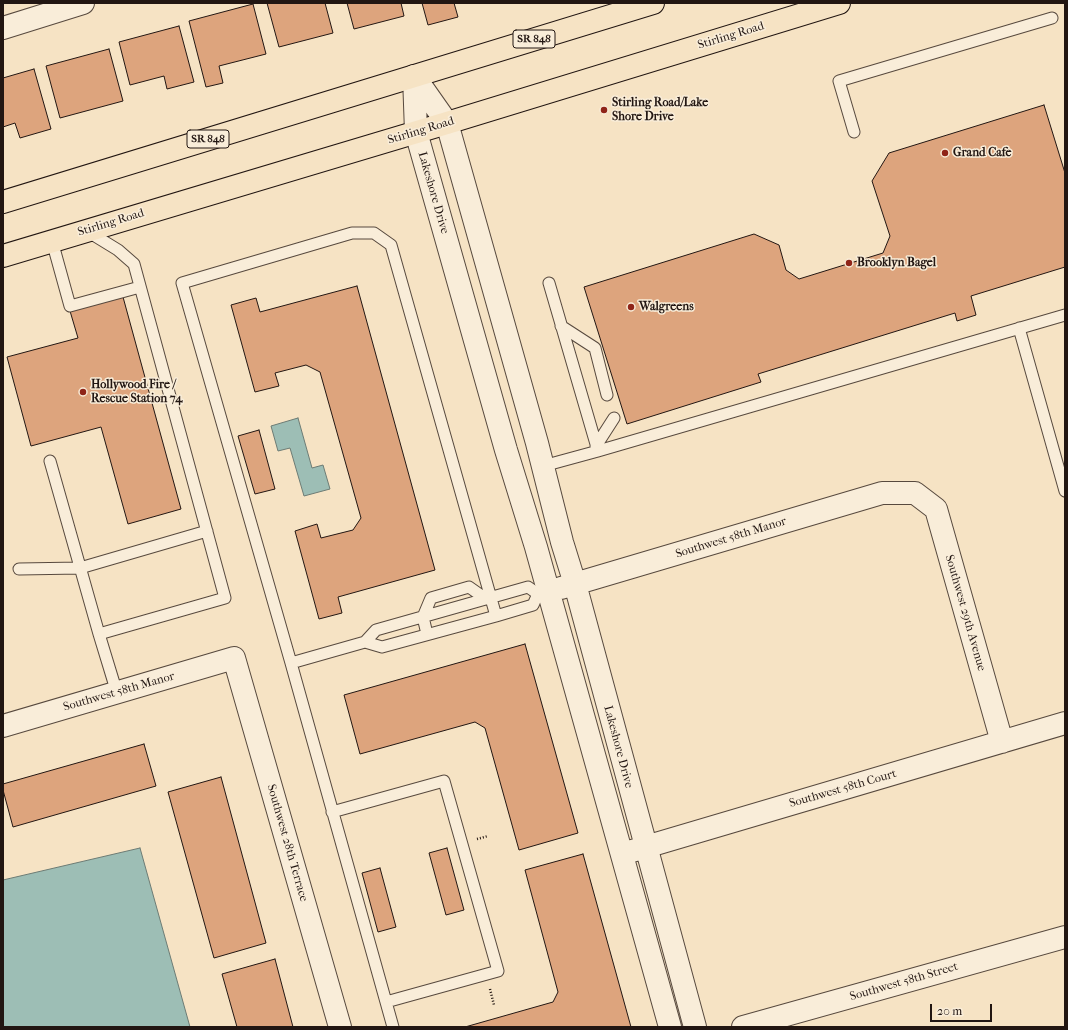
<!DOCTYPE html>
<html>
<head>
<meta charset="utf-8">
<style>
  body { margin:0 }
  #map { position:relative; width:1068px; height:1030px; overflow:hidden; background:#f6e3c4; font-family:"IM FELL French Canon",serif }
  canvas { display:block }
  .frame { position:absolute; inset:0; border:4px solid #221612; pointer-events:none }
  .scale { position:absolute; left:930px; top:1004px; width:62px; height:18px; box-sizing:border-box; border:2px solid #221612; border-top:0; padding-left:5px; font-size:12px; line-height:14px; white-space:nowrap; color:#221612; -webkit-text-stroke:3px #f9edd9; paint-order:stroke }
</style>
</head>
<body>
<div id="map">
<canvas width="1068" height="1030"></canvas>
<div class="frame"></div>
<div class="scale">20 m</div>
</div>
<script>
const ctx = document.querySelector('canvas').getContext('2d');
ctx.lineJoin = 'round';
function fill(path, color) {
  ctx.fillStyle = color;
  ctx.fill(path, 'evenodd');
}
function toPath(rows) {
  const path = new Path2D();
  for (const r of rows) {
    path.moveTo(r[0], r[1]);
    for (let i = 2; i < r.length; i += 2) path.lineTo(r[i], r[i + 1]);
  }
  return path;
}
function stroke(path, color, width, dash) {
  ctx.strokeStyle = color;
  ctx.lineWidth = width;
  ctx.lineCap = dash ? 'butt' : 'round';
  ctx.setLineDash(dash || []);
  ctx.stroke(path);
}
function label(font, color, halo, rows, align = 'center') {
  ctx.font = font + ' "IM FELL French Canon",serif';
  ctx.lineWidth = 3;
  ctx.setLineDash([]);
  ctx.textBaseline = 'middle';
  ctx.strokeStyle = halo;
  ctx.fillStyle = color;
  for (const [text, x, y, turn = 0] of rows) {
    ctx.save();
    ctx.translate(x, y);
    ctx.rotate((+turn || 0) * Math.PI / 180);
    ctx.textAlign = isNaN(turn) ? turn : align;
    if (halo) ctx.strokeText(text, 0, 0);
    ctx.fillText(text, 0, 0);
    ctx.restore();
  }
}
const water = toPath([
  [298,418,312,468,323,465,330,489,304,496,290,448,278,451,271,426,298,418],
  [140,848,190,1027,3,1027,3,880,140,848]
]);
fill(water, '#9dbeb5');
stroke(water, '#6c7b74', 1);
const building = toPath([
  [267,3,325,3,333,33,279,47,267,3],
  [347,3,401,3,404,16,354,29,347,3],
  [422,3,454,3,458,17,428,25,422,3],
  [253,4,266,54,219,66,223,83,206,87,189,21,253,4],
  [179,26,194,82,167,89,164,76,130,85,119,42,179,26],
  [109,49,123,101,60,118,46,66,109,49],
  [34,69,51,129,20,138,15,123,3,127,3,78,34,69],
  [1044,105,1065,173,1065,267,971,296,976,315,957,321,955,313,758,374,761,382,627,424,584,287,754,234,779,245,786,270,799,279,883,253,890,236,872,181,889,153,1044,105],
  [357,286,435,570,338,597,342,613,319,619,295,531,317,524,321,538,353,530,361,518,320,372,306,365,275,373,279,386,255,392,231,305,256,298,260,312,357,286],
  [123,297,181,509,128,524,101,427,31,446,7,357,78,338,70,311,123,297],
  [259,430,275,489,255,494,238,436,259,430],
  [525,644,578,833,519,850,485,728,475,722,360,754,344,695,525,644],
  [144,744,156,786,13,827,3,790,3,784,144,744],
  [221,777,266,943,214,958,168,792,221,777],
  [447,848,464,910,446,915,429,853,447,848],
  [583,854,631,1027,465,1027,553,1002,558,992,525,870,583,854],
  [380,868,396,927,378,932,362,873,380,868],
  [275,959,293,1027,237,1027,222,974,275,959]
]);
fill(building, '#dda47d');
stroke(building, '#221612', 1);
const lane = toPath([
  [854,132,839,81,1052,18],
  [87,231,118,250,134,264,225,598,99,634],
  [52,241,70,306,140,287],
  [549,283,598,451],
  [561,326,595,348,607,395],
  [1019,328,1065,491],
  [596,446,614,418],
  [50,461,99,634,117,693],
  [543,466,598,451,1065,315],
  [19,569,80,568,207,531],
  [427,634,423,617,431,598,469,587,486,599],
  [365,642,376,630,528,587,538,594,545,592],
  [291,663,182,283,352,233,374,233,391,245,496,616],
  [332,812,444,781,498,971,386,1002],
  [393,1027,291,663,365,642,382,647,496,616,533,605,538,594]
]);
const street = toPath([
  [3,28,83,3],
  [414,76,447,123,537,443,562,542,575,584,695,1027],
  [414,76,416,132,506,450,536,547,670,1027],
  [561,588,882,493,915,493,936,509,1002,742],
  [3,726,234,658,340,1027],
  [632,851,1065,723],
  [743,1027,1065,937]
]);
const primary = toPath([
  [3,202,653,3],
  [3,256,447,123,839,3]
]);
stroke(lane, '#57493e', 13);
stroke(street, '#57493e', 24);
stroke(primary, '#221612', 24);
stroke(toPath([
  [477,839,488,836],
  [490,989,494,1005]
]), '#221612', 2.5, [1, 2]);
stroke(lane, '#f9edd9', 11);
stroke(street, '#f9edd9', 22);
stroke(primary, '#f6e3c4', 22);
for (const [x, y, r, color] of [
  [604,110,4,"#8f2418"],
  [945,153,4,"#8f2418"],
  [849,263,4,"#8f2418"],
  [631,307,4,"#8f2418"],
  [83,392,4,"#8f2418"]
]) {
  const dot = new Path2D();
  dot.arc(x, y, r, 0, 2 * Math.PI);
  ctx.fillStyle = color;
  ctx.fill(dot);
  stroke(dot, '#f9edd9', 1.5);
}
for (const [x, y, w] of [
  [534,39,42],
  [208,139,42]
]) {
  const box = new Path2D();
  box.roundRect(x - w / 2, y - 9, w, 18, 3);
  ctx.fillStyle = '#f9edd9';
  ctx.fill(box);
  stroke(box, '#221612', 1);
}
label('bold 11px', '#221612', null, [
  ["SR 848",534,39],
  ["SR 848",208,139]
]);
label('12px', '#221612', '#f9edd9', [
  ["Stirling Road",731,36,-17],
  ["Stirling Road",421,131,-17],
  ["Lakeshore Drive",433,193,74],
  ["Stirling Road",111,223,-17],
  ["Southwest 58th Manor",731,538,-17],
  ["Southwest 29th Avenue",965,613,74],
  ["Southwest 58th Manor",119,692,-16],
  ["Lakeshore Drive",618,747,75],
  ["Southwest 58th Court",843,789,-16],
  ["Southwest 28th Terrace",287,843,74],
  ["Southwest 58th Street",904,982,-16]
]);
label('bold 12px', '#221612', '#f9edd9', [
  ["Stirling Road/Lake",612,103],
  ["Shore Drive",612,117],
  ["Grand Cafe",953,153],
  ["Brooklyn Bagel",857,263],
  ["Walgreens",639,307],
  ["Hollywood Fire /",91,385],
  ["Rescue Station 74",91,399]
], 'left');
</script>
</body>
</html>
